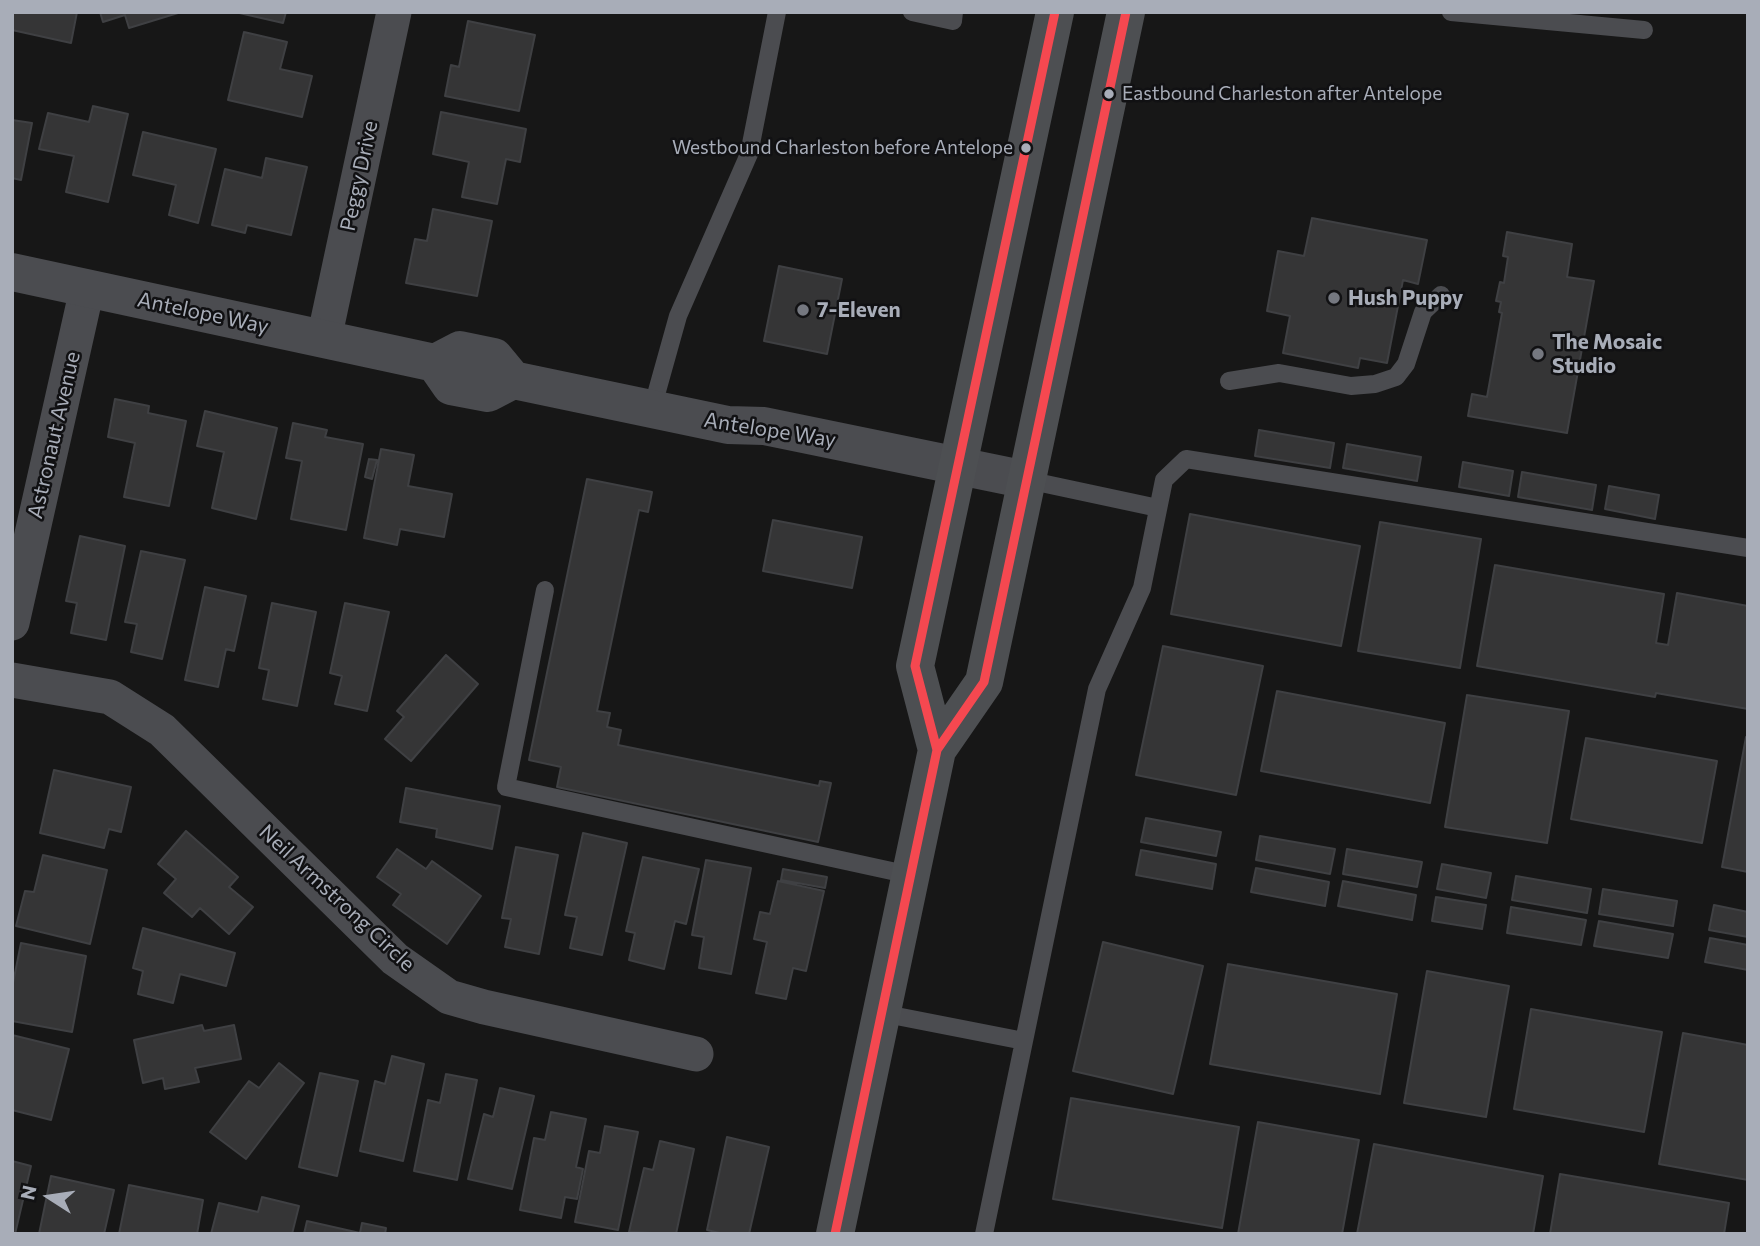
<!DOCTYPE html>
<html>
<head>
<meta charset="utf-8">
<style>
  body { margin:0 }
  #map { position:relative; width:1760px; height:1246px; overflow:hidden; background:#171717; font-family:Commissioner,sans-serif }
  canvas { display:block }
  .frame { position:absolute; inset:0; border:14px solid #a8adb8; pointer-events:none }
  .north { position:absolute; left:14px; top:1162px; width:70px; height:70px; -webkit-text-stroke:5px #111113; paint-order:stroke; rotate:282deg; font-size:19px; font-weight:700; line-height:28px; text-align:center; color:#a8adb8 }
  .north::after { content:''; display:block; margin:auto; width:24px; height:32px; background:#a8adb8; clip-path:polygon(50% 0,100% 100%,50% 72%,0 100%) }
</style>
</head>
<body>
<div id="map">
<canvas width="1760" height="1246"></canvas>
<div class="frame"></div>
<div class="north">N</div>
</div>
<script>
const ctx = document.querySelector('canvas').getContext('2d');
ctx.lineJoin = 'round';
function fill(path, color) {
  ctx.fillStyle = color;
  ctx.fill(path, 'evenodd');
}
function toPath(rows) {
  const path = new Path2D();
  for (const r of rows) {
    path.moveTo(r[0], r[1]);
    for (let i = 2; i < r.length; i += 2) path.lineTo(r[i], r[i + 1]);
  }
  return path;
}
function stroke(path, color, width, dash) {
  ctx.strokeStyle = color;
  ctx.lineWidth = width;
  ctx.lineCap = dash ? 'butt' : 'round';
  ctx.setLineDash(dash || []);
  ctx.stroke(path);
}
function label(font, color, halo, rows, align = 'center') {
  ctx.font = font + ' Commissioner,sans-serif';
  ctx.lineWidth = 5;
  ctx.setLineDash([]);
  ctx.textBaseline = 'middle';
  ctx.strokeStyle = halo;
  ctx.fillStyle = color;
  for (const [text, x, y, turn = 0] of rows) {
    ctx.save();
    ctx.translate(x, y);
    ctx.rotate((+turn || 0) * Math.PI / 180);
    ctx.textAlign = isNaN(turn) ? turn : align;
    if (halo) ctx.strokeText(text, 0, 0);
    ctx.fillText(text, 0, 0);
    ctx.restore();
  }
}
const building = toPath([
  [12,12,77,12,71,43,12,30,12,12],
  [100,12,178,12,178,13,129,28,125,15,103,22,100,12],
  [235,12,286,12,283,23,235,12],
  [468,21,535,35,519,111,445,96,451,65,459,67,468,21],
  [244,32,287,42,280,69,312,76,302,117,228,100,244,32],
  [93,106,128,114,108,202,66,192,74,156,39,149,48,113,89,122,93,106],
  [441,112,526,129,520,162,506,159,497,204,462,197,469,162,433,154,441,112],
  [12,120,32,123,21,180,12,178,12,120],
  [143,132,216,149,198,223,169,215,176,185,133,175,143,132],
  [266,158,307,167,291,235,247,225,245,233,212,225,225,169,262,178,266,158],
  [433,209,492,221,477,296,406,283,415,239,427,241,433,209],
  [1312,218,1427,240,1418,284,1403,280,1387,363,1360,358,1358,368,1283,353,1290,316,1267,311,1278,251,1304,256,1312,218],
  [1507,232,1572,244,1567,277,1594,281,1567,433,1468,416,1472,394,1487,397,1502,313,1499,312,1501,302,1496,301,1500,282,1504,283,1508,257,1503,256,1507,232],
  [779,266,842,279,827,354,764,341,779,266],
  [115,399,149,406,148,413,186,421,169,506,124,497,135,443,108,437,115,399],
  [205,411,277,428,256,519,212,508,224,452,197,446,205,411],
  [293,423,327,430,325,437,363,444,346,530,291,519,302,461,286,458,293,423],
  [1259,430,1334,443,1330,468,1255,456,1259,430],
  [1347,444,1421,457,1417,481,1343,468,1347,444],
  [381,449,414,455,408,486,452,494,444,537,400,529,397,545,364,538,381,449],
  [369,459,377,460,372,479,365,477,369,459],
  [1463,462,1513,471,1509,496,1459,487,1463,462],
  [1522,472,1596,485,1592,510,1518,497,1522,472],
  [587,479,652,492,648,512,639,510,597,711,610,713,607,727,621,730,618,745,819,786,820,781,831,783,818,842,557,787,561,767,529,760,587,479],
  [1609,486,1659,495,1655,519,1605,509,1609,486],
  [1190,514,1360,546,1341,646,1171,614,1190,514],
  [773,520,862,537,852,588,763,571,773,520],
  [1380,522,1481,539,1460,668,1358,651,1380,522],
  [80,536,125,546,106,640,71,633,77,603,66,601,80,536],
  [141,551,185,560,162,659,131,652,137,624,125,622,141,551],
  [1495,565,1664,594,1656,643,1668,645,1677,593,1748,606,1748,709,1656,693,1655,697,1477,666,1495,565],
  [205,587,246,596,234,651,226,649,218,687,185,680,205,587],
  [272,603,316,612,297,706,263,699,269,670,259,668,272,603],
  [345,603,389,612,367,711,335,704,342,676,330,673,345,603],
  [1163,646,1263,666,1236,795,1136,775,1163,646],
  [446,655,478,684,411,761,385,739,404,717,397,711,446,655],
  [1277,691,1445,723,1430,803,1261,771,1277,691],
  [1467,695,1569,711,1547,843,1445,827,1467,695],
  [1746,737,1748,737,1748,872,1722,867,1746,737],
  [1586,738,1717,761,1702,843,1571,819,1586,738],
  [54,770,131,787,121,832,109,829,104,848,40,833,54,770],
  [406,788,500,806,492,849,436,837,437,829,400,822,406,788],
  [1146,818,1221,832,1216,856,1141,842,1146,818],
  [186,831,238,877,229,887,253,907,229,934,200,908,192,917,164,893,176,879,158,864,186,831],
  [583,833,627,843,602,955,570,948,577,917,565,915,583,833],
  [1260,836,1335,849,1330,874,1256,860,1260,836],
  [516,847,558,855,539,954,505,947,511,919,502,918,516,847],
  [397,849,426,869,432,861,481,896,447,944,393,905,401,894,377,877,397,849],
  [1347,849,1422,862,1417,887,1343,874,1347,849],
  [1141,850,1216,864,1212,889,1136,875,1141,850],
  [43,855,107,870,90,944,16,926,25,891,34,892,43,855],
  [643,857,699,869,686,924,675,921,664,969,629,960,635,933,626,931,643,857],
  [706,860,751,868,731,974,699,968,704,937,692,935,706,860],
  [1442,864,1491,873,1486,898,1437,889,1442,864],
  [1256,868,1329,882,1325,906,1251,892,1256,868],
  [783,869,827,877,825,888,781,880,783,869],
  [1516,876,1591,889,1587,913,1512,900,1516,876],
  [778,881,824,891,806,971,793,968,786,999,756,993,767,942,754,939,760,912,770,914,778,881],
  [1343,881,1416,895,1412,920,1338,906,1343,881],
  [1603,889,1677,901,1673,926,1599,914,1603,889],
  [1436,897,1486,905,1482,929,1432,921,1436,897],
  [1714,905,1748,912,1748,937,1709,930,1714,905],
  [1511,907,1586,920,1581,945,1507,933,1511,907],
  [1599,921,1673,934,1668,958,1594,946,1599,921],
  [143,928,235,953,226,986,180,974,173,1003,138,994,143,971,133,968,143,928],
  [1710,938,1748,945,1748,970,1705,962,1710,938],
  [1103,942,1203,966,1173,1094,1073,1071,1103,942],
  [21,943,86,956,72,1032,12,1021,12,988,21,943],
  [1228,964,1397,994,1380,1094,1210,1064,1228,964],
  [1427,971,1509,986,1486,1117,1404,1103,1427,971],
  [1531,1009,1662,1032,1644,1132,1514,1109,1531,1009],
  [202,1025,204,1031,234,1025,241,1059,195,1068,199,1082,165,1089,163,1078,143,1083,134,1040,202,1025],
  [1683,1033,1748,1045,1748,1180,1659,1164,1683,1033],
  [12,1035,69,1049,51,1120,12,1110,12,1035],
  [392,1056,424,1064,403,1161,360,1151,375,1081,385,1084,392,1056],
  [279,1063,304,1083,246,1159,210,1132,249,1081,259,1088,279,1063],
  [320,1073,358,1081,337,1176,299,1167,320,1073],
  [446,1074,477,1080,457,1180,414,1171,428,1100,440,1103,446,1074],
  [500,1088,534,1096,512,1189,468,1179,484,1114,493,1117,500,1088],
  [1071,1098,1239,1127,1222,1228,1053,1199,1071,1098],
  [551,1112,586,1119,576,1167,583,1169,577,1199,565,1197,561,1218,520,1210,534,1138,545,1140,551,1112],
  [1258,1122,1359,1140,1342,1234,1238,1234,1258,1122],
  [605,1126,638,1132,618,1230,575,1222,589,1151,600,1153,605,1126],
  [727,1137,769,1147,749,1234,724,1234,707,1230,727,1137],
  [660,1141,694,1149,676,1234,629,1232,644,1168,653,1170,660,1141],
  [1374,1144,1543,1176,1533,1234,1357,1234,1374,1144],
  [12,1161,31,1166,15,1234,12,1234,12,1161],
  [1560,1174,1729,1203,1724,1234,1550,1234,1560,1174],
  [51,1176,114,1190,104,1234,39,1234,51,1176],
  [129,1185,203,1200,197,1234,119,1234,129,1185],
  [262,1197,299,1206,292,1234,211,1234,219,1203,258,1212,262,1197],
  [307,1221,360,1233,362,1223,386,1228,385,1234,304,1234,307,1221]
]);
fill(building, '#353536');
stroke(building, '#3f4043', 2);
stroke(toPath([
  [912,12,953,21,954,12],
  [1451,12,1644,30],
  [1229,381,1279,373,1351,386,1375,384,1396,377,1406,364,1423,312,1441,295],
  [652,409,678,316,749,154,777,12],
  [1027,480,1158,508],
  [545,590,506,787,910,875],
  [881,1013,1024,1041],
  [984,1234,1097,689,1142,588,1164,480,1186,459,1748,548]
]), '#4b4c50', 18);
stroke(toPath([
  [324,339,394,12],
  [12,623,87,289],
  [12,680,110,697,162,730,395,959,449,997,484,1007,696,1054]
]), '#4b4c50', 35);
stroke(toPath([
  [12,272,435,363,460,350,494,357,513,380],
  [435,363,451,386,488,393,513,380,728,425,764,426,1027,480]
]), '#4b4c50', 38);
stroke(toPath([
  [937,750,915,666,1055,12],
  [835,1234,937,750,984,682,1126,12]
]), '#4d4f52', 38);
stroke(toPath([
  [937,750,915,666,1055,12],
  [835,1234,937,750,984,682,1126,12]
]), '#f54850', 9);
for (const [x, y, r, color] of [
  [1109,94,6,"#a8adb8"],
  [1026,148,6,"#a8adb8"],
  [1334,298,7,"#757880"],
  [803,310,7,"#757880"],
  [1538,354,7,"#757880"]
]) {
  const dot = new Path2D();
  dot.arc(x, y, r, 0, 2 * Math.PI);
  ctx.fillStyle = color;
  ctx.fill(dot);
  stroke(dot, '#111113', 2.5);
}
label('19px', '#a8adb8', '#111113', [
  ["Eastbound Charleston after Antelope",1122,94],
  ["Westbound Charleston before Antelope",1013,148,"right"]
], 'left');
label('21px', '#a8adb8', '#111113', [
  ["Peggy Drive",359,176,-78],
  ["Antelope Way",203,313,12],
  ["Antelope Way",770,430,9],
  ["Astronaut Avenue",54,435,-77],
  ["Neil Armstrong Circle",337,898,43]
]);
label('bold 21px', '#a8adb8', '#111113', [
  ["Hush Puppy",1348,298],
  ["7-Eleven",817,310],
  ["The Mosaic",1552,342],
  ["Studio",1552,366]
], 'left');
</script>
</body>
</html>
